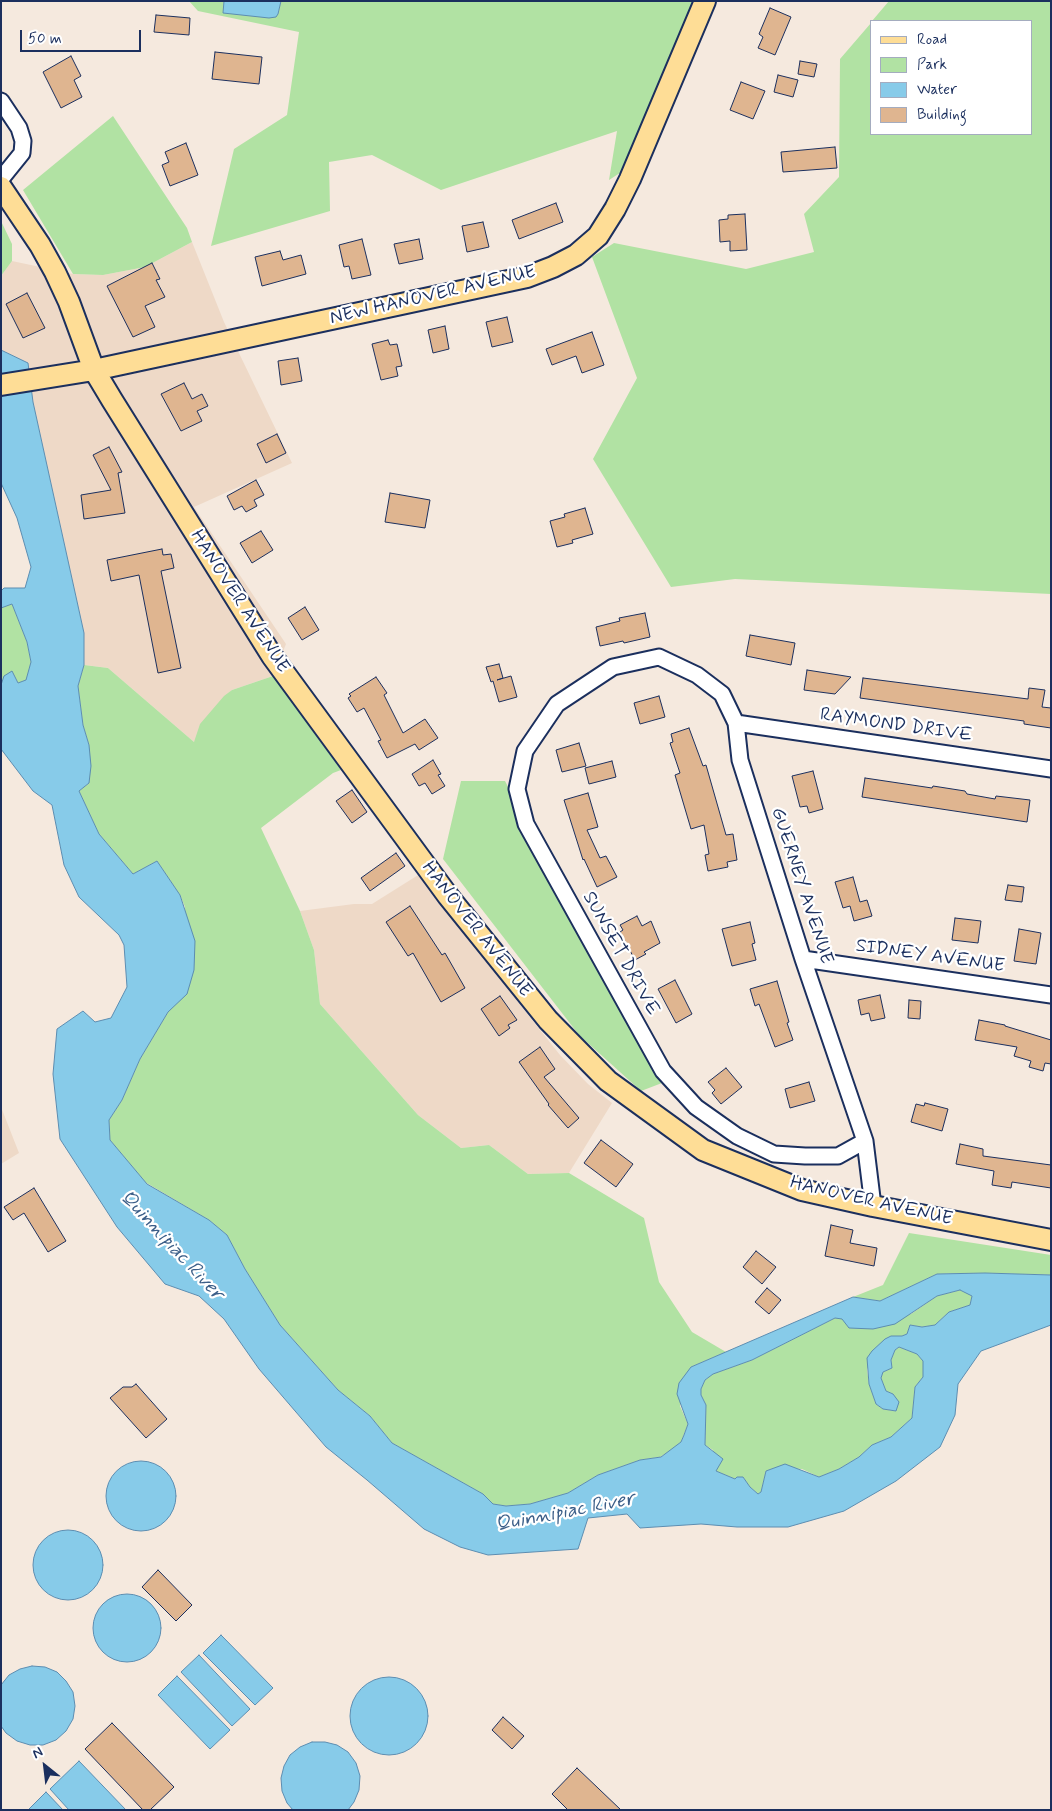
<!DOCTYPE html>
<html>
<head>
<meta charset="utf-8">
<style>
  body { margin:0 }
  #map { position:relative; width:1052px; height:1811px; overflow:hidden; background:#f5e9de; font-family:Mynerve,sans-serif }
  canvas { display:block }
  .frame { position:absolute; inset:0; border:2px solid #1b2f5e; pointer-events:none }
  .legend { position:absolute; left:870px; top:20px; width:162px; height:115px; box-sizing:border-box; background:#fff; border:1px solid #a4acbf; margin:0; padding:6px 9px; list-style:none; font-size:15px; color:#1b2f5e }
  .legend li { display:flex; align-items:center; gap:10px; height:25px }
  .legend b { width:25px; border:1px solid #a4acbf }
  .north { position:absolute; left:20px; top:1741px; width:50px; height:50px; -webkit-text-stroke:4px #fff; paint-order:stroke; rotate:331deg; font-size:14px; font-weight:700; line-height:20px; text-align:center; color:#1b2f5e }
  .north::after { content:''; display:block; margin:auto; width:18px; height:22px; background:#1b2f5e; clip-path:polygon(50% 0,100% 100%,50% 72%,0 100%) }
  .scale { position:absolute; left:20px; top:30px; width:121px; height:22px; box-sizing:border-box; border:2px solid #1b2f5e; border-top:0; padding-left:6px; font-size:15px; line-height:18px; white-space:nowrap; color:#1b2f5e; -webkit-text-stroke:4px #fff; paint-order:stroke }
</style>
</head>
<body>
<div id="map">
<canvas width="1052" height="1811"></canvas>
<div class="frame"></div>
<ul class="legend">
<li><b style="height:6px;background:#fedd96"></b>Road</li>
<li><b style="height:14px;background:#b1e2a3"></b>Park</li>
<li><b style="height:14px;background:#87cbe9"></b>Water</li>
<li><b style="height:14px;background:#dfb590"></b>Building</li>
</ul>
<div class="north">N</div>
<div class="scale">50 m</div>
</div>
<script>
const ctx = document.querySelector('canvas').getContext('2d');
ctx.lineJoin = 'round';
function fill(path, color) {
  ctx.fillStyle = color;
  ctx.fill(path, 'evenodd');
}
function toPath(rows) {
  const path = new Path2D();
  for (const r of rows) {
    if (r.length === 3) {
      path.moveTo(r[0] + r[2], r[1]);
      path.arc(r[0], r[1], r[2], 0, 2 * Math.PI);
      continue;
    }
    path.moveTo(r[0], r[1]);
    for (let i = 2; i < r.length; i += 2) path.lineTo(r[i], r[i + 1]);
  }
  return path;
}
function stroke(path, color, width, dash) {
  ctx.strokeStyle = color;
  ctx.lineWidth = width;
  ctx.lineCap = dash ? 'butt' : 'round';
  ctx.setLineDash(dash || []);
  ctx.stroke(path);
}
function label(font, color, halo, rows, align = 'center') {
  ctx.font = font + ' Mynerve,sans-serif';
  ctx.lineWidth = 4.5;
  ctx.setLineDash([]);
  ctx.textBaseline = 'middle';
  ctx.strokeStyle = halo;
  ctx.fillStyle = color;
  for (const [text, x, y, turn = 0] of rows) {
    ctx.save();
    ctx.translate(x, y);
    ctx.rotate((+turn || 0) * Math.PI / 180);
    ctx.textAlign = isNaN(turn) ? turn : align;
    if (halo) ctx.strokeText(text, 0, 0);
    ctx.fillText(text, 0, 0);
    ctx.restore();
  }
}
fill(toPath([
  [192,242,224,322,292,463,194,507,286,644,273,676,232,690,194,742,108,668,84,665,84,633,33,402,28,363,1,350,1,276,12,261,73,274,103,275,145,267],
  [423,872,521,1006,560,1055,588,1084,612,1103,569,1173,528,1174,489,1145,461,1148,418,1115,320,1004,314,950,300,911,354,904,372,904],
  [1,1107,19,1153,1,1164]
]), '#eed9c7');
fill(toPath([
  [189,1,224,1,223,12,278,14,281,1,694,1,623,171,609,180,617,131,441,190,372,155,329,162,330,211,211,246,234,149,287,115,299,32,198,11],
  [889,1,1051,1,1051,594,735,579,671,587,593,459,637,378,592,257,614,243,746,269,814,252,804,214,839,177,840,59,871,23,871,134,1031,134,1031,21,872,21],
  [113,116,187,228,192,242,145,267,103,275,73,274,23,190],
  [1,221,12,244,12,261,1,276],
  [12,604,27,642,31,662,27,680,18,683,12,672,1,685,1,608],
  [84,665,108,668,194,742,200,724,224,696,232,690,273,676,341,770,333,773,261,828,300,911,314,950,320,1004,418,1115,461,1148,489,1145,528,1174,569,1173,644,1218,659,1282,692,1332,726,1352,691,1367,680,1406,688,1424,681,1442,670,1451,660,1457,640,1460,598,1475,568,1493,530,1504,506,1506,493,1504,483,1494,392,1443,370,1416,338,1390,280,1325,245,1269,227,1235,209,1220,145,1182,110,1140,109,1120,122,1100,140,1059,168,1012,185,907,180,895,157,861,133,874,99,834,79,791,89,783,89,745,83,725,78,686],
  [461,781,505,781,662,1083,641,1091,579,1035,443,859],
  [909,1233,1051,1255,1051,1275,985,1273,937,1274,880,1301,853,1297,883,1285],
  [960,1290,972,1295,970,1305,949,1312,935,1325,922,1327,910,1325,907,1334,902,1336,891,1336,867,1369,869,1384,876,1404,883,1409,895,1411,893,1394,886,1391,881,1378,883,1372,892,1368,891,1360,895,1350,899,1347,917,1354,923,1361,923,1377,915,1387,912,1418,891,1437,872,1445,859,1457,839,1469,819,1477,802,1469,776,1468,766,1471,761,1492,758,1494,750,1487,743,1477,735,1479,716,1471,713,1450,705,1445,706,1405,701,1395,701,1389,705,1380,713,1374,752,1360,835,1318,911,1314,937,1296]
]), '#b1e2a3');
const water = toPath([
  [224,1,281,1,278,14,276,17,269,18,223,13,224,1],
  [1,350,28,363,33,402,84,633,84,665,78,686,83,725,89,745,91,766,89,783,79,791,99,834,133,874,157,861,180,895,195,941,194,970,187,994,168,1012,140,1059,122,1100,109,1120,110,1140,147,1184,209,1220,227,1235,245,1269,280,1325,338,1390,370,1416,392,1443,483,1494,493,1504,506,1506,530,1504,568,1493,598,1475,640,1460,661,1457,681,1442,684,1435,688,1424,677,1394,679,1383,691,1367,853,1297,880,1301,937,1274,985,1273,1051,1275,1051,1325,981,1351,958,1384,955,1415,940,1447,896,1481,844,1511,788,1527,737,1527,701,1524,640,1528,627,1514,588,1518,578,1549,488,1555,460,1547,424,1529,367,1480,326,1447,259,1369,224,1319,199,1296,165,1284,117,1227,60,1139,53,1074,57,1029,83,1011,95,1022,111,1018,127,987,124,945,119,935,79,897,64,865,52,805,33,791,1,749,1,685,4,676,12,671,18,683,26,680,31,662,27,642,12,604,1,608,1,591,4,588,25,588,31,567,17,518,1,483,1,350],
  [960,1290,972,1296,970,1305,949,1312,935,1325,922,1327,910,1325,907,1334,902,1336,891,1336,885,1339,872,1351,867,1358,869,1384,876,1404,883,1409,896,1411,899,1402,893,1394,886,1391,881,1378,883,1372,892,1368,891,1360,895,1350,899,1347,917,1354,923,1361,923,1377,915,1387,912,1418,891,1437,872,1445,859,1457,839,1469,819,1477,785,1464,766,1471,761,1492,758,1494,750,1487,743,1477,737,1477,735,1479,716,1471,723,1459,705,1445,706,1405,701,1395,701,1389,705,1380,713,1374,752,1360,835,1318,842,1319,849,1328,873,1329,895,1324,937,1296,960,1290],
  [141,1496,35],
  [68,1565,35],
  [127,1628,34],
  [221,1635,273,1688,255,1705,203,1653,221,1635],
  [199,1655,250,1709,232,1726,181,1672,199,1655],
  [32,1666,45,1667,57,1672,66,1681,73,1692,75,1706,73,1719,66,1731,56,1740,43,1745,30,1745,17,1741,6,1733,1,1726,1,1685,9,1675,20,1669,32,1666],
  [177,1676,230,1730,210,1749,158,1695,177,1676],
  [389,1716,39],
  [312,1742,325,1742,337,1745,348,1752,356,1763,360,1776,359,1790,354,1802,348,1810,293,1810,287,1803,282,1791,281,1778,284,1766,290,1755,300,1747,312,1742],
  [79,1761,126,1810,69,1810,50,1789,79,1761],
  [46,1792,63,1810,28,1810,46,1792]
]);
fill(water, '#87cbe9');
stroke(water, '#5c8db1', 1);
const building = toPath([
  [770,8,791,17,775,55,758,48,763,37,759,34,770,8],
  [156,15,190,18,189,35,154,32,156,15],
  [215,52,262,57,259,84,212,79,215,52],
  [71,56,81,76,74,80,82,97,61,108,43,72,71,56],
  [800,61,817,64,814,77,798,74,800,61],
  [778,75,798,80,793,97,774,92,778,75],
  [741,82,765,91,753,119,730,110,741,82],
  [186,143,198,175,170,186,162,165,169,162,165,152,186,143],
  [835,147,837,168,783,172,781,152,835,147],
  [556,203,563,222,519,239,512,220,556,203],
  [745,214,747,250,730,251,730,241,720,242,719,220,728,219,728,215,745,214],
  [483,222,489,247,467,252,462,226,483,222],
  [362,239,371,275,352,279,349,266,344,267,339,245,362,239],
  [419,239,423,259,399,264,394,244,419,239],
  [280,251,283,260,301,255,306,274,262,286,255,257,280,251],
  [152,263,160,279,156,280,165,297,145,306,155,327,133,337,107,286,152,263],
  [27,293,45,328,23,338,6,304,27,293],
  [507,317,513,342,492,347,486,322,507,317],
  [445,326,449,349,433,353,428,330,445,326],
  [592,332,604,365,582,373,576,356,552,365,546,349,592,332],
  [388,340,390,345,397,344,402,366,396,367,398,376,381,380,372,344,388,340],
  [298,358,302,381,281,385,278,361,298,358],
  [184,383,192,399,202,394,208,406,197,411,202,421,181,431,161,394,184,383],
  [277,434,286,453,266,463,257,444,277,434],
  [109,447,122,472,118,473,125,513,84,519,81,495,111,490,93,455,109,447],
  [256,480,264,495,254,500,257,506,246,512,242,506,234,510,227,496,256,480],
  [390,493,430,500,425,528,385,522,390,493],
  [585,508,593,534,572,540,573,543,557,547,550,521,565,517,564,514,585,508],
  [261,531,273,550,252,563,240,543,261,531],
  [162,549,163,555,171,554,174,568,161,571,181,668,158,673,139,575,111,581,107,560,162,549],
  [305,607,319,630,302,640,288,618,305,607],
  [645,613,650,637,624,643,623,641,600,646,596,627,620,621,619,618,645,613],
  [750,635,795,643,791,665,746,656,750,635],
  [499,664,503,678,497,680,511,676,517,697,499,702,493,681,491,682,486,667,499,664],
  [807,670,839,675,851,677,835,694,804,690,807,670],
  [376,677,387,693,384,695,403,733,425,719,438,738,419,750,415,744,387,758,378,741,381,740,364,708,357,712,348,698,351,696,349,694,376,677],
  [863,678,1028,699,1029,688,1045,690,1042,707,1051,708,1051,728,1024,724,1024,721,860,698,863,678],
  [659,696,665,717,640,724,634,703,659,696],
  [689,728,703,766,706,765,726,835,733,834,737,860,727,862,728,867,708,871,705,855,709,854,704,825,691,829,675,775,680,773,670,743,673,742,671,734,689,728],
  [579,743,586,766,562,772,556,750,579,743],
  [433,760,441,774,438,775,445,786,432,794,425,783,419,786,412,774,433,760],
  [612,761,616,777,589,784,585,768,612,761],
  [813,771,823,809,809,813,807,806,800,807,792,776,813,771],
  [865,778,932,788,933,786,965,791,967,794,995,799,996,796,1030,800,1027,822,862,797,865,778],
  [352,790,367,812,352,823,336,801,352,790],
  [588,793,598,827,587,830,600,858,606,856,617,877,597,887,584,859,583,860,564,800,588,793],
  [396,853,405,866,370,891,361,878,396,853],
  [853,877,860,902,867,900,872,916,854,921,850,906,843,908,835,882,853,877],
  [1008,885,1024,887,1022,902,1005,900,1008,885],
  [410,906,442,955,445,953,465,988,441,1002,413,953,408,956,386,922,410,906],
  [637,916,642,926,651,921,660,943,644,952,646,954,635,960,620,932,623,930,620,925,637,916],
  [955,918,981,921,978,943,952,940,955,918],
  [750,922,755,943,752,944,756,960,732,966,722,929,750,922],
  [1019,929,1041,933,1036,964,1014,961,1019,929],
  [675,980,692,1014,676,1023,658,989,675,980],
  [777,981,789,1022,787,1023,793,1040,775,1047,759,1004,755,1006,750,989,777,981],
  [880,995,885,1018,871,1021,869,1013,861,1015,858,1000,880,995],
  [500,996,517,1020,508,1025,510,1028,499,1036,481,1009,500,996],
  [909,1000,921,1001,920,1019,908,1018,909,1000],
  [979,1020,1005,1025,1005,1026,1051,1040,1051,1064,1045,1063,1043,1071,1029,1067,1031,1061,1014,1056,1017,1047,975,1040,979,1020],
  [540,1047,555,1069,544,1077,579,1118,568,1128,548,1105,549,1104,519,1062,540,1047],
  [726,1068,742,1087,721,1104,712,1093,715,1090,708,1082,726,1068],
  [809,1082,815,1101,790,1108,785,1089,809,1082],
  [925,1103,948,1109,942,1131,911,1122,916,1104,924,1106,925,1103],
  [601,1140,633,1164,616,1187,584,1163,601,1140],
  [960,1144,983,1149,983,1156,1051,1165,1051,1188,1012,1182,1011,1188,992,1185,994,1171,956,1164,960,1144],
  [34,1188,66,1241,48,1252,24,1213,13,1220,4,1207,34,1188],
  [831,1225,853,1230,850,1243,877,1248,874,1266,825,1256,831,1225],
  [756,1251,776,1267,762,1284,743,1267,756,1251],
  [767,1288,781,1300,769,1314,755,1302,767,1288],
  [136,1384,167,1419,146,1438,110,1398,123,1387,132,1387,136,1384],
  [158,1570,192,1605,176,1621,142,1587,158,1570],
  [503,1717,524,1736,512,1749,492,1730,503,1717],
  [112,1723,174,1787,150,1810,143,1810,85,1749,112,1723],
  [577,1768,621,1810,568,1810,552,1794,577,1768]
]);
fill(building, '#dfb590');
stroke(building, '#1b2f5e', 1);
const minor = toPath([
  [1,101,19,128,23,141,22,153,1,179],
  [736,723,1051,769],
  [803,959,1051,995],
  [865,1141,838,1156,805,1156,774,1154,737,1136,696,1107,663,1071,526,824,517,789,525,751,557,704,613,667,659,657,697,675,722,694,736,723,740,760,803,959,865,1141,873,1206]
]);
const major = toPath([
  [1,187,40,245,55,272,69,302,94,370,112,400,272,656,448,896,548,1020,608,1081,703,1150,802,1190,873,1206,1051,1240],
  [1,385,94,370,527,277,553,267,576,255,598,236,615,209,630,179,705,1]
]);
stroke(minor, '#1b2f5e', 19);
stroke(major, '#1b2f5e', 24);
stroke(minor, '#fff', 15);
stroke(major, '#fedd96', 20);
label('19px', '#1b2f5e', '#fff', [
  ["NEW HANOVER AVENUE",433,296,-13],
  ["HANOVER AVENUE",239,602,57],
  ["RAYMOND DRIVE",896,726,8],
  ["GUERNEY AVENUE",801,886,72],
  ["HANOVER AVENUE",476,930,52],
  ["SUNSET DRIVE",620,954,61],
  ["SIDNEY AVENUE",930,957,8],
  ["HANOVER AVENUE",871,1202,13]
]);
label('italic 20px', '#3b5e88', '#fff', [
  ["Quinnipiac River",171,1246,47],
  ["Quinnipiac River",565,1513,-11]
]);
</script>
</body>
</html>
